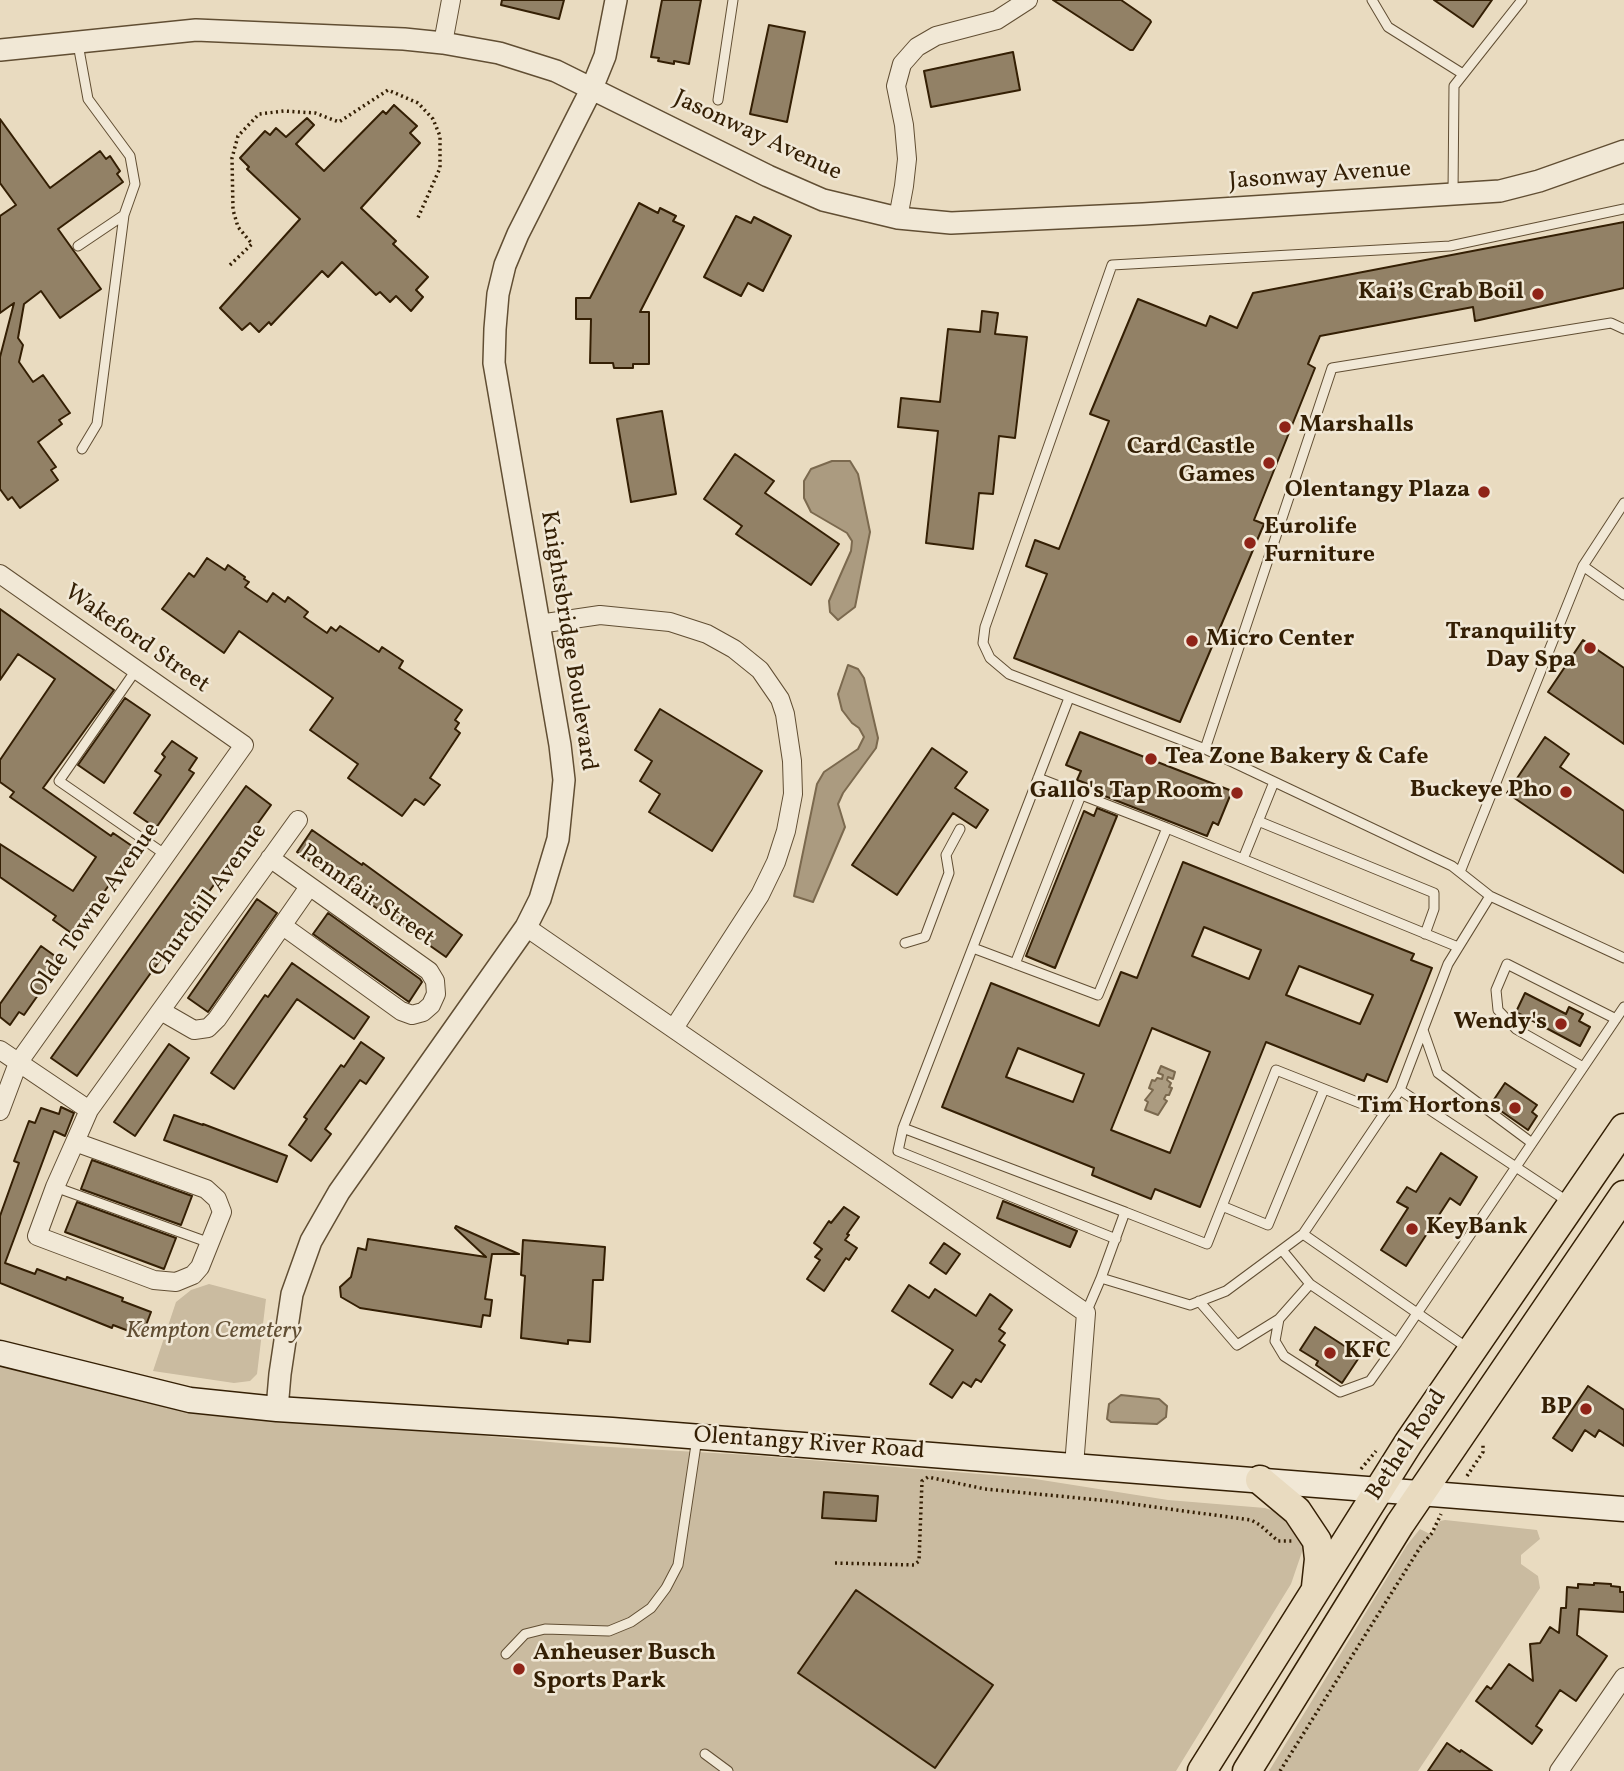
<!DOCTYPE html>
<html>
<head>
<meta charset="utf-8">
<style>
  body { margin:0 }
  canvas { display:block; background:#e9dbc0 }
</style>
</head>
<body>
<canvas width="1624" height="1771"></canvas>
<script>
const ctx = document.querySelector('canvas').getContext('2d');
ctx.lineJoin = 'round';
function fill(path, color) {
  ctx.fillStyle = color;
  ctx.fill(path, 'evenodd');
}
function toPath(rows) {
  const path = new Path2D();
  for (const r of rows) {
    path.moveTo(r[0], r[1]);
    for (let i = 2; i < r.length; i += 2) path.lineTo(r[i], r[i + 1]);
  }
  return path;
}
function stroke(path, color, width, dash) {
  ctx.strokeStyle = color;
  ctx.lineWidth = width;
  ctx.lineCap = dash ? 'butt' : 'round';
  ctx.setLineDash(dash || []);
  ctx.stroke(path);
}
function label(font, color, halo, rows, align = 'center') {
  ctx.font = font + ' Vollkorn,serif';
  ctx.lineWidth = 5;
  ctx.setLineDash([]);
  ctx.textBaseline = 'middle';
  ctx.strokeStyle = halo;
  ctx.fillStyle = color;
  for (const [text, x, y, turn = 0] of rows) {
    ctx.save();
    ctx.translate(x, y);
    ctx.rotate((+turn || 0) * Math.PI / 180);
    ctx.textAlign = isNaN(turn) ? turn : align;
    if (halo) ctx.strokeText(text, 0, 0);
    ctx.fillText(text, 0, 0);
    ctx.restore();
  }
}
fill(toPath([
  [209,1284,266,1299,257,1374,250,1381,234,1383,153,1371,176,1302,191,1290],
  [0,1367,174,1407,593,1446,749,1455,1029,1478,1168,1500,1265,1508,1283,1514,1299,1536,1303,1549,1291,1584,1176,1771,0,1771],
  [1445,1520,1537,1530,1540,1539,1521,1555,1521,1564,1538,1576,1540,1588,1418,1771,1269,1771,1407,1545,1420,1529,1432,1535,1440,1521]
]), '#cabba0');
const water = toPath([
  [832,461,850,461,858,474,870,532,855,607,838,620,830,612,829,601,851,551,852,541,847,533,811,512,804,498,804,481,811,469,832,461],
  [848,665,858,669,864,678,878,738,876,748,843,793,838,804,845,827,813,902,794,896,817,784,824,772,858,749,864,737,859,728,852,723,842,710,838,694,848,665],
  [1161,1066,1175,1072,1173,1079,1168,1077,1167,1080,1171,1083,1169,1087,1172,1088,1169,1095,1166,1095,1164,1099,1167,1101,1158,1115,1145,1110,1148,1102,1145,1100,1153,1090,1149,1088,1152,1080,1155,1081,1157,1078,1162,1079,1163,1075,1158,1073,1161,1066],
  [1121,1395,1159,1399,1167,1406,1166,1417,1157,1424,1111,1422,1107,1419,1109,1404,1121,1395]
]);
fill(water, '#ab9b80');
stroke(water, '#7b694e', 2);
const building = toPath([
  [502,0,564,0,559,19,501,5,502,0],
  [662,0,701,0,689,64,674,61,674,64,658,61,659,58,651,57,662,0],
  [1053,0,1121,0,1150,20,1151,22,1133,50,1130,50,1053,0],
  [1434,0,1492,0,1473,27,1434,0],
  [769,25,805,32,787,122,750,114,769,25],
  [1013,52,1020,90,931,107,924,71,1013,52],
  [394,105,417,126,410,133,420,143,361,208,396,241,393,244,428,277,416,290,423,297,411,311,396,296,390,302,380,292,376,295,342,262,328,277,322,271,271,325,269,322,259,332,250,323,242,330,220,308,300,219,247,169,249,167,240,158,265,131,270,135,276,128,286,137,307,118,314,125,296,144,324,171,383,111,386,114,394,105],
  [0,119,50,188,100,151,106,159,110,156,120,171,117,174,123,182,58,229,101,289,60,318,41,291,24,304,18,338,23,345,19,362,33,382,43,375,70,413,59,420,62,424,38,442,56,467,51,470,58,480,20,508,12,497,8,500,0,489,0,357,14,303,0,313,0,216,16,205,0,183,0,119],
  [639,203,658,213,660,208,676,216,673,221,684,226,640,312,649,312,649,364,633,364,633,368,614,368,613,363,590,363,591,319,576,319,576,298,590,298,639,203],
  [736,216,751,223,754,217,791,236,763,291,748,283,741,296,704,277,736,216],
  [1624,222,1624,288,1475,321,1473,307,1320,336,1308,364,1315,368,1254,520,1264,524,1180,722,1014,658,1047,574,1026,566,1035,540,1059,549,1109,421,1090,414,1138,299,1206,326,1210,316,1237,328,1253,293,1624,222],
  [982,311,998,313,995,334,1027,337,1015,438,999,436,993,494,979,493,973,549,926,543,938,431,898,427,901,398,940,402,948,329,980,332,982,311],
  [662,411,676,494,631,502,617,419,662,411],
  [735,454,774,481,765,493,839,544,811,585,736,534,742,526,704,499,735,454],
  [207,558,225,570,228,565,245,577,244,579,249,582,245,587,267,602,273,593,285,602,288,597,308,612,304,617,327,633,331,627,336,631,340,626,379,652,382,647,403,661,399,668,462,710,455,720,459,723,455,729,460,733,430,778,440,785,424,805,415,799,402,816,348,778,358,764,310,730,333,698,239,631,224,653,162,609,189,573,194,577,207,558],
  [0,609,114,690,43,788,111,836,113,833,135,848,74,935,53,920,56,916,0,877,0,844,73,891,96,857,10,797,14,792,0,782,0,760,55,679,18,654,0,680,0,609],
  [1583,640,1624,668,1624,744,1548,692,1583,640],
  [125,698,150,715,104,783,78,765,125,698],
  [660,709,762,771,712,851,649,812,660,794,640,781,652,761,635,750,660,709],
  [1080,732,1232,791,1218,825,1213,822,1207,836,1102,795,1104,790,1077,780,1081,771,1066,765,1080,732],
  [1545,737,1569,754,1560,767,1624,811,1624,873,1507,793,1545,737],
  [172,741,197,758,189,770,194,773,156,828,134,813,161,775,155,771,165,757,162,754,172,741],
  [932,748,967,772,955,788,988,810,976,828,953,813,897,895,852,865,932,748],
  [246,786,271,805,77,1076,51,1058,246,786],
  [1097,808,1117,816,1055,968,1026,956,1084,811,1094,816,1097,808],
  [312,830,362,865,363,863,462,935,446,957,297,852,312,830],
  [1183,862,1414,954,1411,960,1432,968,1387,1082,1367,1074,1364,1081,1266,1042,1200,1207,1155,1189,1151,1199,1092,1175,1094,1168,942,1107,991,983,1099,1026,1121,972,1137,978,1183,862],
  [1204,927,1261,950,1249,979,1192,956,1204,927],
  [1299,966,1373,995,1360,1024,1286,995,1299,966],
  [1152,1028,1210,1052,1170,1153,1111,1130,1152,1028],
  [1018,1048,1084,1074,1073,1102,1006,1077,1018,1048],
  [257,899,277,913,208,1012,188,998,257,899],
  [328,913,420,979,422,982,409,1002,313,934,328,913],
  [41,946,62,961,24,1015,19,1012,10,1025,0,1017,0,1004,41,946],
  [292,963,369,1017,354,1039,297,999,234,1089,211,1073,265,995,268,997,292,963],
  [1525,993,1566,1014,1569,1007,1583,1014,1579,1021,1590,1027,1580,1046,1516,1012,1525,993],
  [361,1042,384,1058,366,1084,360,1080,325,1129,331,1134,311,1161,289,1145,307,1119,304,1117,341,1065,344,1067,361,1042],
  [169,1044,189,1058,135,1136,114,1122,169,1044],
  [1505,1083,1537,1105,1532,1112,1537,1116,1528,1130,1491,1104,1505,1083],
  [61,1107,74,1113,65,1136,54,1131,5,1263,35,1274,37,1269,66,1280,67,1277,123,1298,122,1301,151,1312,142,1336,113,1325,112,1328,0,1283,0,1216,19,1163,14,1161,29,1121,35,1123,41,1108,59,1114,61,1107],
  [174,1115,203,1125,203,1124,287,1156,277,1182,164,1140,174,1115],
  [1441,1153,1477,1177,1460,1205,1450,1198,1406,1266,1381,1250,1408,1208,1397,1202,1407,1187,1416,1192,1441,1153],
  [92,1160,192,1196,181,1225,81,1189,92,1160],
  [1003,1201,1077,1231,1070,1247,997,1218,1003,1201],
  [77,1202,176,1238,164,1269,65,1232,77,1202],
  [844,1207,859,1217,847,1234,849,1235,845,1240,857,1248,849,1260,846,1258,824,1291,807,1279,820,1260,815,1257,822,1249,814,1243,829,1221,831,1223,844,1207],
  [456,1226,519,1254,492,1254,485,1299,492,1300,490,1316,483,1315,481,1327,360,1308,341,1297,340,1287,351,1277,358,1248,366,1250,368,1239,486,1257,455,1228,456,1226],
  [523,1240,605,1247,603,1280,593,1280,590,1342,568,1340,568,1344,521,1338,525,1276,521,1275,523,1240],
  [944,1243,960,1254,946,1274,930,1263,944,1243],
  [909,1285,929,1298,935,1289,976,1316,990,1294,1012,1310,999,1329,1005,1333,999,1341,1005,1345,981,1382,976,1379,971,1387,963,1382,952,1398,930,1384,953,1350,892,1311,909,1285],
  [1315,1327,1360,1356,1342,1383,1316,1365,1318,1361,1300,1350,1315,1327],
  [1588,1386,1624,1410,1624,1446,1599,1430,1595,1437,1585,1430,1572,1451,1553,1438,1588,1386],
  [824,1492,878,1496,876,1521,822,1518,824,1492],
  [1594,1583,1611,1584,1611,1586,1620,1587,1620,1592,1624,1592,1624,1612,1579,1609,1577,1635,1607,1656,1576,1701,1560,1690,1536,1726,1542,1730,1532,1744,1476,1701,1487,1686,1491,1689,1509,1664,1533,1681,1530,1644,1540,1643,1550,1627,1559,1633,1561,1608,1566,1608,1567,1587,1578,1588,1578,1584,1594,1585,1594,1583],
  [856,1590,993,1685,935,1768,798,1673,856,1590],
  [1447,1743,1460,1752,1461,1750,1492,1771,1428,1771,1447,1743]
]);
fill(building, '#928166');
stroke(building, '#341f04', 2);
const service = toPath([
  [1372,0,1388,27,1463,74],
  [78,44,88,99,130,156,135,184,124,215,97,424,82,449],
  [718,100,733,0],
  [1453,192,1454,86,1522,0],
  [1624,209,1450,246,1112,265,985,627,983,643,990,658,1009,674,1205,749,1452,866,1490,896,1624,958],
  [78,246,124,215],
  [1583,566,1624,595],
  [136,670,59,781,166,855],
  [1069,698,903,1128,1125,1212,1101,1278],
  [1205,749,1332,368,1611,323,1624,329],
  [1038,778,1167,828],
  [1258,821,1434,893,1434,909,1425,934],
  [1243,859,1274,782],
  [1460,872,1583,566,1624,503],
  [905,943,925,937,949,873,946,855,960,829],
  [973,948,1098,995,1167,828,1458,947],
  [1015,964,1081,795],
  [1423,1030,1438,1073,1532,1143],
  [1583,1067,1516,1029,1498,1010,1496,990,1507,964,1616,1019],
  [1400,1090,1570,1203],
  [903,1128,898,1151,1116,1239],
  [55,1187,210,1243],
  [1222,1206,1268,1225,1324,1089],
  [1125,1212,1207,1244,1276,1070,1385,1113],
  [1303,1234,1469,1349],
  [1282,1250,1310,1284,1397,1343,1624,1007],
  [1199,1301,1237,1345,1279,1319,1310,1284],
  [1086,1313,1101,1278,1190,1305,1226,1291,1303,1234,1400,1090,1448,964,1490,896],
  [1279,1319,1275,1341,1284,1356,1340,1392,1370,1381,1397,1343],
  [506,1654,525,1634,545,1629,609,1631,631,1622,651,1608,666,1588,678,1565,697,1438],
  [705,1754,728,1771]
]);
const minor = toPath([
  [443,43,451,0],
  [898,218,904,186,907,159,904,125,896,86,902,64,917,47,936,36,997,20,1028,0],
  [0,574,244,745,18,1063,0,1111],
  [539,624,600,615,670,622,707,634,734,649,760,670,780,699,785,714,792,761,793,794,786,831,776,862,760,895,674,1028],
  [270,858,429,971,435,981,436,994,431,1005,423,1012,412,1015,401,1011,283,926],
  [526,927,1086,1313,1074,1466],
  [161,1011,194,1030,208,1028,217,1019,309,887],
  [0,1050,89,1110],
  [75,1142,206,1189,217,1199,222,1212,200,1267,193,1275,176,1282,154,1280,37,1236,55,1187,75,1142,89,1110,298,820],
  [1559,1771,1624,1677]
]);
const tertiary = toPath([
  [0,50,196,30,404,39,443,43,499,53,556,71,768,176,823,200,898,218,951,223,1143,214,1500,191,1539,181,1624,151],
  [277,1409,280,1374,292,1294,311,1241,339,1192,526,927,540,899,558,839,564,780,560,745,494,363,495,329,498,294,505,265,518,234,592,88,605,56,616,0]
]);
const secondary = toPath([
  [0,1353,190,1400,277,1409,612,1430,1624,1509]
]);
const primary = toPath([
  [1260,1480,1297,1511,1317,1541,1319,1559,1316,1587],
  [1202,1771,1409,1442,1624,1128],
  [1247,1771,1400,1524,1624,1195]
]);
stroke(service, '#614e33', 11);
stroke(minor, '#614e33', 20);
stroke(tertiary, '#614e33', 24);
stroke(secondary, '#341f04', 27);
stroke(primary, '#341f04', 31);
stroke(toPath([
  [230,265,252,244,238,227,233,210,232,158,238,136,259,114,284,111,315,113,339,122,388,90,418,103,433,119,440,136,440,168,417,220],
  [1361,1469,1376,1451],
  [1467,1476,1483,1452,1483,1443],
  [835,1563,914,1565,919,1561,922,1481,928,1477,985,1489,1110,1501,1251,1520,1260,1525,1278,1541,1292,1541],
  [1280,1771,1421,1546,1432,1533,1441,1514]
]), '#341f04', 3.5, [2, 3.5]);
stroke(service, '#f1e8d6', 9);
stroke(minor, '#f1e8d6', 18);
stroke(tertiary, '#f1e8d6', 21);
stroke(secondary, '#f1e8d6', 24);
stroke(primary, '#e9dbc0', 28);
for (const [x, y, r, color] of [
  [1538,294,7,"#8f2418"],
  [1285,427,7,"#8f2418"],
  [1269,463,7,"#8f2418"],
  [1484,492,7,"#8f2418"],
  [1250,543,7,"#8f2418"],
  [1192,641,7,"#8f2418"],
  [1590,648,7,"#8f2418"],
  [1151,759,7,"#8f2418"],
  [1566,792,7,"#8f2418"],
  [1237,793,7,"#8f2418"],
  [1561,1024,7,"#8f2418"],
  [1515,1108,7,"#8f2418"],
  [1412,1229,7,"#8f2418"],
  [1330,1353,7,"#8f2418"],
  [1586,1409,7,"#8f2418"],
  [519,1669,7,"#8f2418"]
]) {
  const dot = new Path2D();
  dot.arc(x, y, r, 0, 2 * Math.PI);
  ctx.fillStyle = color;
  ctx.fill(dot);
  stroke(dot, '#f1e8d6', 2.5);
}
label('24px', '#341f04', '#f1e8d6', [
  ["Jasonway Avenue",757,137,25],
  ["Jasonway Avenue",1320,177,-4],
  ["Wakeford Street",136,640,35],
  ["Knightsbridge Boulevard",567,641,81],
  ["Pennfair Street",366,897,35],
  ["Churchill Avenue",209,901,-54],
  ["Olde Towne Avenue",96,911,-55],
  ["Olentangy River Road",809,1445,4],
  ["Bethel Road",1408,1446,-57]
]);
label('bold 24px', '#341f04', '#f1e8d6', [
  ["Kai’s Crab Boil",1524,294],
  ["Marshalls",1299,427,"left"],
  ["Card Castle",1255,449],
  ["Games",1255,477],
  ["Olentangy Plaza",1470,492],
  ["Eurolife",1264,529,"left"],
  ["Furniture",1264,557,"left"],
  ["Tranquility",1576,634],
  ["Day Spa",1576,662],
  ["Micro Center",1206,641,"left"],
  ["Tea Zone Bakery & Cafe",1165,759,"left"],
  ["Buckeye Pho",1552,792],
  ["Gallo's Tap Room",1223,793],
  ["Wendy's",1547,1024],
  ["Tim Hortons",1501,1108],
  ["KeyBank",1426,1229,"left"],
  ["KFC",1344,1353,"left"],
  ["BP",1572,1409],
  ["Anheuser Busch",533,1655,"left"],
  ["Sports Park",533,1683,"left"]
], 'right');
label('italic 24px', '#614e33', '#f1e8d6', [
  ["Kempton Cemetery",214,1333]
]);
</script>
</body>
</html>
